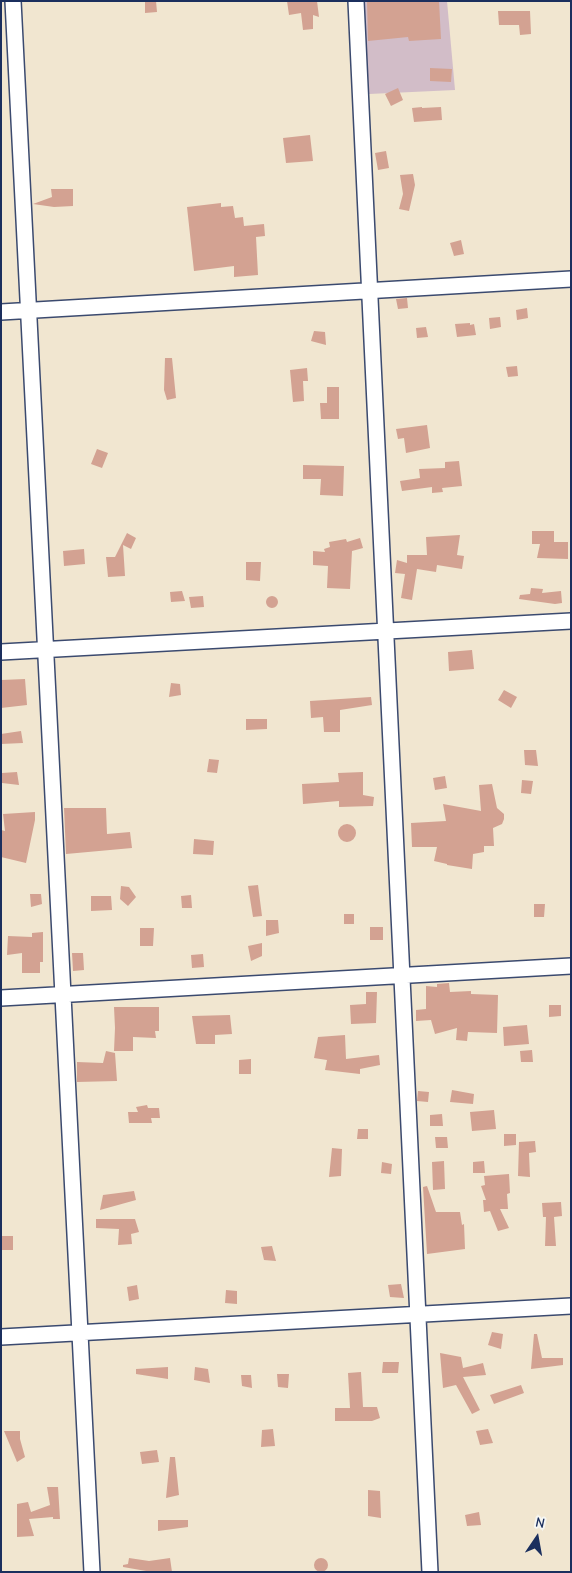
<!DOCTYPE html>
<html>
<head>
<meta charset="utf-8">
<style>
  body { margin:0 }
  #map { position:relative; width:572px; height:1573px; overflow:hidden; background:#f1e6d0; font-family:"Comic Neue",sans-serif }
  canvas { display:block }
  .frame { position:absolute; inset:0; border:2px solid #1b2f5e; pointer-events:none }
  .north { position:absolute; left:512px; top:1513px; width:50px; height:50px; -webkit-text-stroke:4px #f6f6f2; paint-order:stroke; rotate:12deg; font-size:14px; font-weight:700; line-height:20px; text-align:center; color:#1b2f5e }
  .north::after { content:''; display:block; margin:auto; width:18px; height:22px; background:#1b2f5e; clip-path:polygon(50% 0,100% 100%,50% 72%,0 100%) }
</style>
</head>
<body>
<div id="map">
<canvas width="572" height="1573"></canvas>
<div class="frame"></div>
<div class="north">N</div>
</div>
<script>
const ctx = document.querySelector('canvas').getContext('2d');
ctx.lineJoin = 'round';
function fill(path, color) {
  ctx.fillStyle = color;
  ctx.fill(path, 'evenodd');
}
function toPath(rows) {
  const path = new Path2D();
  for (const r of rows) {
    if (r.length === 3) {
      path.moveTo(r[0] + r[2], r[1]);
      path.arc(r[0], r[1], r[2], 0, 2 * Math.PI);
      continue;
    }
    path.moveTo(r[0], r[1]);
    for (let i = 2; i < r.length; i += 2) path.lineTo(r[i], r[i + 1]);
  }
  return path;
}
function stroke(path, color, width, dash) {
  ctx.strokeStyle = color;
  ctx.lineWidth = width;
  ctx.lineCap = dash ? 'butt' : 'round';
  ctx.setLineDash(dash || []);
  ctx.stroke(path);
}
fill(toPath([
  [363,1,447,1,455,90,369,94]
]), '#d2bdc8');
fill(toPath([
  [145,1,156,1,157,12,145,13],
  [287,1,317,1,319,17,313,15,313,29,303,30,301,13,289,15],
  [367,1,439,1,441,39,409,41,408,37,368,41],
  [498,11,530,11,531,34,520,35,519,25,499,25],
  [430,68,452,69,451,82,430,81],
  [398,88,403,100,391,106,385,94],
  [422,107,422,108,441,107,442,120,414,122,412,108],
  [310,135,313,161,286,163,283,138],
  [386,151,389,168,378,170,375,153],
  [413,174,415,185,409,211,399,209,403,194,400,175],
  [51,189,73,189,73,206,54,207,33,204,52,197],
  [221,203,221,207,233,206,235,218,243,217,244,226,264,224,265,236,256,237,258,275,234,277,234,266,194,271,187,207],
  [461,240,464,254,454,256,450,243],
  [407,298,408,308,398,309,396,299],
  [527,308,528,318,517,320,516,310],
  [500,317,501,327,490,329,489,318],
  [470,323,470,325,474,324,476,335,457,337,455,324],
  [426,327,428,337,417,338,416,328],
  [314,331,325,332,326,345,311,341],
  [165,358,172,358,176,398,167,400,164,390],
  [517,366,518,376,508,377,506,367],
  [307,368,308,381,303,381,304,401,293,402,290,370],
  [327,387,339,387,339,419,321,419,320,403,327,403],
  [427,425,430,448,406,453,404,438,398,439,396,429],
  [97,449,108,453,102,468,91,464],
  [459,461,462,486,442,488,443,492,432,493,432,487,402,491,400,481,420,478,419,469,445,468,445,462],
  [303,465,344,466,343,496,320,495,321,479,303,479],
  [532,531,554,531,554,542,568,542,568,559,537,558,540,544,532,544],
  [127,533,136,538,131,549,123,545,125,576,108,577,106,557,115,557],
  [460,535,457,555,464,556,462,569,437,565,436,572,417,569,412,600,401,598,405,574,395,573,397,560,407,563,407,555,427,555,426,537],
  [360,538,363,548,352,551,350,589,327,588,328,566,313,565,313,551,325,552,324,549,330,547,329,542,346,539,347,542],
  [84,549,85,564,64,566,63,551],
  [246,562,261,562,260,581,246,580],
  [531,588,543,589,542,593,561,591,562,603,555,604,519,599,520,595,530,594],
  [182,591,185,601,171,602,170,592],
  [272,602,6],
  [203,596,204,607,191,608,189,597],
  [472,650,474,669,449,671,448,652],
  [25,679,27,705,1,708,1,680],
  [171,683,180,684,181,695,169,697],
  [504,690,517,697,511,708,498,700],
  [371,697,372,705,340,710,340,732,324,732,323,717,311,718,310,701],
  [246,719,267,719,267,729,246,730],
  [21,731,23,743,1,744,1,734],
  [524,750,536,750,538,766,525,765],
  [209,759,219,760,217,773,207,772],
  [17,772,19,785,2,783,2,773],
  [363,772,363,795,374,797,373,806,339,807,339,801,303,804,302,784,339,782,338,773],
  [445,776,447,788,435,790,433,778],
  [522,780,533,781,531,794,521,793],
  [492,784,497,808,504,814,504,819,502,824,493,828,494,846,484,846,484,852,473,854,472,869,447,865,447,864,434,861,437,847,412,847,411,823,446,821,443,804,481,811,479,785],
  [64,808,106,808,107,834,130,832,132,848,66,854],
  [35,812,35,820,26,863,1,857,1,830,5,831,3,814],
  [347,833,9],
  [194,839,214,841,213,855,193,854],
  [258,885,262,916,253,917,248,886],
  [121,886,129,887,136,897,128,906,120,899],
  [30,894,41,894,42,904,31,907],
  [191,895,192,908,182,908,181,896],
  [91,896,111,896,112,910,91,911],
  [534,904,545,904,544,917,534,917],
  [344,914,354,914,354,924,344,924],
  [266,920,278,920,279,933,266,936],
  [370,927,383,927,383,940,370,940],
  [140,928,154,928,153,946,140,946],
  [43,932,43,962,40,962,40,973,22,973,22,953,7,955,8,936,32,937,32,933],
  [262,943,262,956,251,961,248,946],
  [72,953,83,953,84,970,73,971],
  [203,954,204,967,192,968,191,955],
  [449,983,450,992,471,991,471,994,498,995,497,1033,468,1032,467,1041,456,1040,457,1028,435,1034,431,1020,416,1021,416,1010,426,1009,426,986,437,987,437,984],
  [366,992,377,992,376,1023,351,1024,350,1005,366,1004],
  [549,1005,561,1005,561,1016,549,1017],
  [114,1007,159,1007,159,1031,155,1031,156,1038,133,1037,133,1051,114,1051,115,1028],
  [230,1015,232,1034,215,1035,215,1044,196,1044,192,1016],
  [527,1025,529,1044,504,1046,503,1027],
  [345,1035,346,1059,379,1055,380,1065,360,1069,360,1074,325,1070,327,1060,314,1058,318,1037],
  [532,1050,533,1062,521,1062,520,1051],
  [106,1051,115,1053,117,1081,77,1082,77,1062,103,1063],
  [251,1059,251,1074,239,1074,239,1060],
  [452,1090,474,1094,473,1104,450,1102],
  [418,1091,429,1092,428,1102,417,1101],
  [147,1105,148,1108,159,1108,160,1118,151,1118,152,1123,129,1123,128,1112,138,1112,136,1107],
  [494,1110,496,1129,472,1131,470,1112],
  [442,1114,443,1126,430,1126,430,1115],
  [358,1129,368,1129,368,1139,357,1139],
  [504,1134,516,1134,516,1145,504,1146],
  [435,1137,447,1137,448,1148,436,1148],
  [535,1141,536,1152,529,1153,530,1177,518,1176,519,1142],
  [332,1148,342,1149,341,1176,329,1177],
  [444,1161,445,1189,433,1190,432,1162],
  [484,1161,485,1173,473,1173,473,1162],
  [382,1162,392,1164,391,1174,381,1173],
  [509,1174,510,1193,507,1194,508,1209,500,1209,509,1228,498,1231,490,1211,484,1212,483,1200,486,1200,481,1186,485,1185,484,1176],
  [427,1186,436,1212,460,1212,462,1225,464,1224,465,1249,427,1254,423,1187],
  [134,1191,136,1200,100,1210,103,1195],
  [561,1202,562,1216,554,1217,556,1246,545,1246,546,1217,543,1217,542,1203],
  [96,1219,135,1219,139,1232,131,1234,132,1244,118,1245,119,1229,96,1228],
  [2,1236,13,1236,13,1250,2,1250],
  [272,1246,276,1261,264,1260,261,1247],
  [401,1284,404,1298,390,1297,388,1285],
  [137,1285,139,1299,129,1301,127,1287],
  [226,1290,237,1291,237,1304,225,1303],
  [492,1332,503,1334,501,1349,488,1345],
  [534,1334,537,1334,542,1358,563,1358,563,1365,531,1369],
  [440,1353,461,1357,463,1368,483,1363,486,1375,463,1377,480,1410,472,1414,456,1385,443,1388],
  [383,1362,399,1362,398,1373,382,1373],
  [168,1367,168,1379,136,1374,136,1369],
  [195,1367,208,1369,210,1383,194,1380],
  [361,1372,363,1407,377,1407,380,1418,372,1421,335,1421,335,1408,350,1408,348,1373],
  [277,1374,289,1374,288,1388,278,1387],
  [241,1375,251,1375,252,1388,242,1386],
  [521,1385,524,1393,494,1404,490,1395],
  [273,1429,275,1446,261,1447,262,1430],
  [488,1429,493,1443,480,1445,476,1431],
  [4,1431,20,1431,20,1439,25,1457,17,1462],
  [157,1450,159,1462,142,1464,140,1452],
  [170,1457,175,1457,179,1495,166,1498],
  [47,1487,58,1487,60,1519,53,1519,53,1517,29,1519,34,1536,17,1537,17,1504,28,1502,31,1512,50,1505],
  [368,1490,380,1491,381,1518,368,1516],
  [479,1512,481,1525,467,1526,465,1515],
  [158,1520,188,1520,188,1527,158,1531],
  [129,1558,149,1561,170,1558,172,1572,152,1572,123,1567,123,1565,128,1564],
  [321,1565,7]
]), '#d3a292');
const street = toPath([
  [13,1,92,1572],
  [356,1,430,1572],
  [1,312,571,279],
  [1,652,571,621],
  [1,998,571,966],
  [1,1337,571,1306]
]);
stroke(street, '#3b4a6f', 18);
stroke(street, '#fff', 15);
</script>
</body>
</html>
